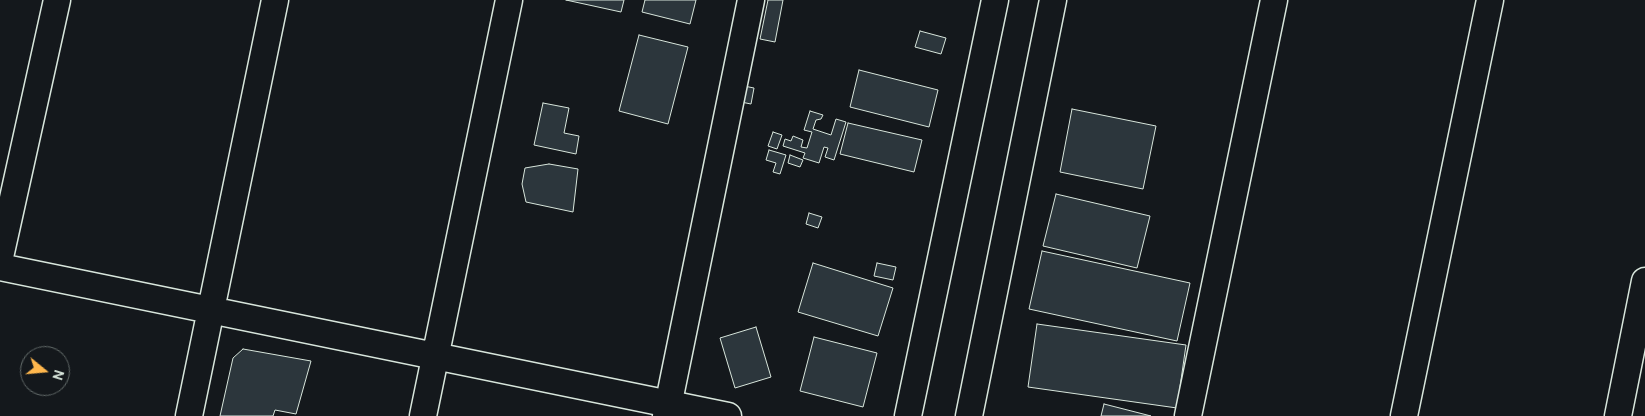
<!DOCTYPE html>
<html>
<head>
<meta charset="utf-8">
<style>
  body { margin:0 }
  #map { position:relative; width:1645px; height:416px; overflow:hidden; background:#14181c; font-family:Cabin,sans-serif }
  canvas { display:block }
  .north { position:absolute; left:20px; top:346px; width:50px; height:50px; box-sizing:border-box; background:#14181c; border:1px solid #626a69; border-radius:50%; rotate:107deg; font-size:14px; font-weight:700; line-height:20px; text-align:center; color:#d8e6dc }
  .north::after { content:''; display:block; margin:auto; width:18px; height:22px; background:#ffb74d; clip-path:polygon(50% 0,100% 100%,50% 72%,0 100%) }
</style>
</head>
<body>
<div id="map">
<canvas width="1645" height="416"></canvas>
<div class="north">N</div>
</div>
<script>
const ctx = document.querySelector('canvas').getContext('2d');
ctx.lineJoin = 'round';
function fill(path, color) {
  ctx.fillStyle = color;
  ctx.fill(path, 'evenodd');
}
function toPath(rows) {
  const path = new Path2D();
  for (const r of rows) {
    path.moveTo(r[0], r[1]);
    for (let i = 2; i < r.length; i += 2) path.lineTo(r[i], r[i + 1]);
  }
  return path;
}
function stroke(path, color, width, dash) {
  ctx.strokeStyle = color;
  ctx.lineWidth = width;
  ctx.lineCap = dash ? 'butt' : 'round';
  ctx.setLineDash(dash || []);
  ctx.stroke(path);
}
const building = toPath([
  [566,0,624,0,621,12,566,0],
  [645,0,696,0,690,24,642,12,645,0],
  [768,0,783,0,775,42,760,39,768,0],
  [920,31,946,38,941,54,915,47,920,31],
  [639,35,688,47,668,124,619,111,639,35],
  [859,70,938,90,929,127,850,107,859,70],
  [739,85,754,88,751,104,736,101,739,85],
  [543,103,569,108,564,133,579,136,576,154,534,145,543,103],
  [1072,109,1156,126,1143,189,1060,172,1072,109],
  [810,111,823,115,821,119,816,120,813,129,831,135,836,119,846,122,834,160,825,157,828,148,824,147,819,163,803,158,805,153,783,146,785,139,791,141,793,136,803,140,801,147,807,148,812,132,804,130,810,111],
  [848,123,922,140,914,172,840,154,848,123],
  [773,132,782,135,777,149,768,146,773,132],
  [769,150,786,155,780,174,773,172,776,163,766,160,769,150],
  [790,155,803,160,800,167,788,163,790,155],
  [549,164,578,169,573,212,526,202,522,184,525,168,549,164],
  [1056,194,1150,216,1137,268,1043,246,1056,194],
  [809,213,822,217,818,228,806,224,809,213],
  [1042,251,1190,283,1177,341,1029,309,1042,251],
  [813,263,893,288,878,336,798,312,813,263],
  [877,263,896,267,893,280,874,276,877,263],
  [1037,324,1186,345,1177,408,1028,387,1037,324],
  [756,327,771,377,735,388,720,338,756,327],
  [814,337,877,353,863,407,800,391,814,337],
  [243,349,311,361,296,414,275,410,273,416,220,416,233,358,243,349],
  [1104,404,1151,416,1101,416,1104,404]
]);
fill(building, '#2c363c');
stroke(building, '#d8e6dc', 1);
const minor = toPath([
  [0,257,57,0],
  [0,267,728,416],
  [189,416,275,0],
  [423,416,509,0],
  [666,416,751,0],
  [908,416,995,0],
  [969,416,1053,0],
  [1188,416,1274,0],
  [1404,416,1490,0],
  [1618,416,1645,281]
]);
stroke(minor, '#d8e6dc', 29);
stroke(minor, '#14181c', 26);
</script>
</body>
</html>
